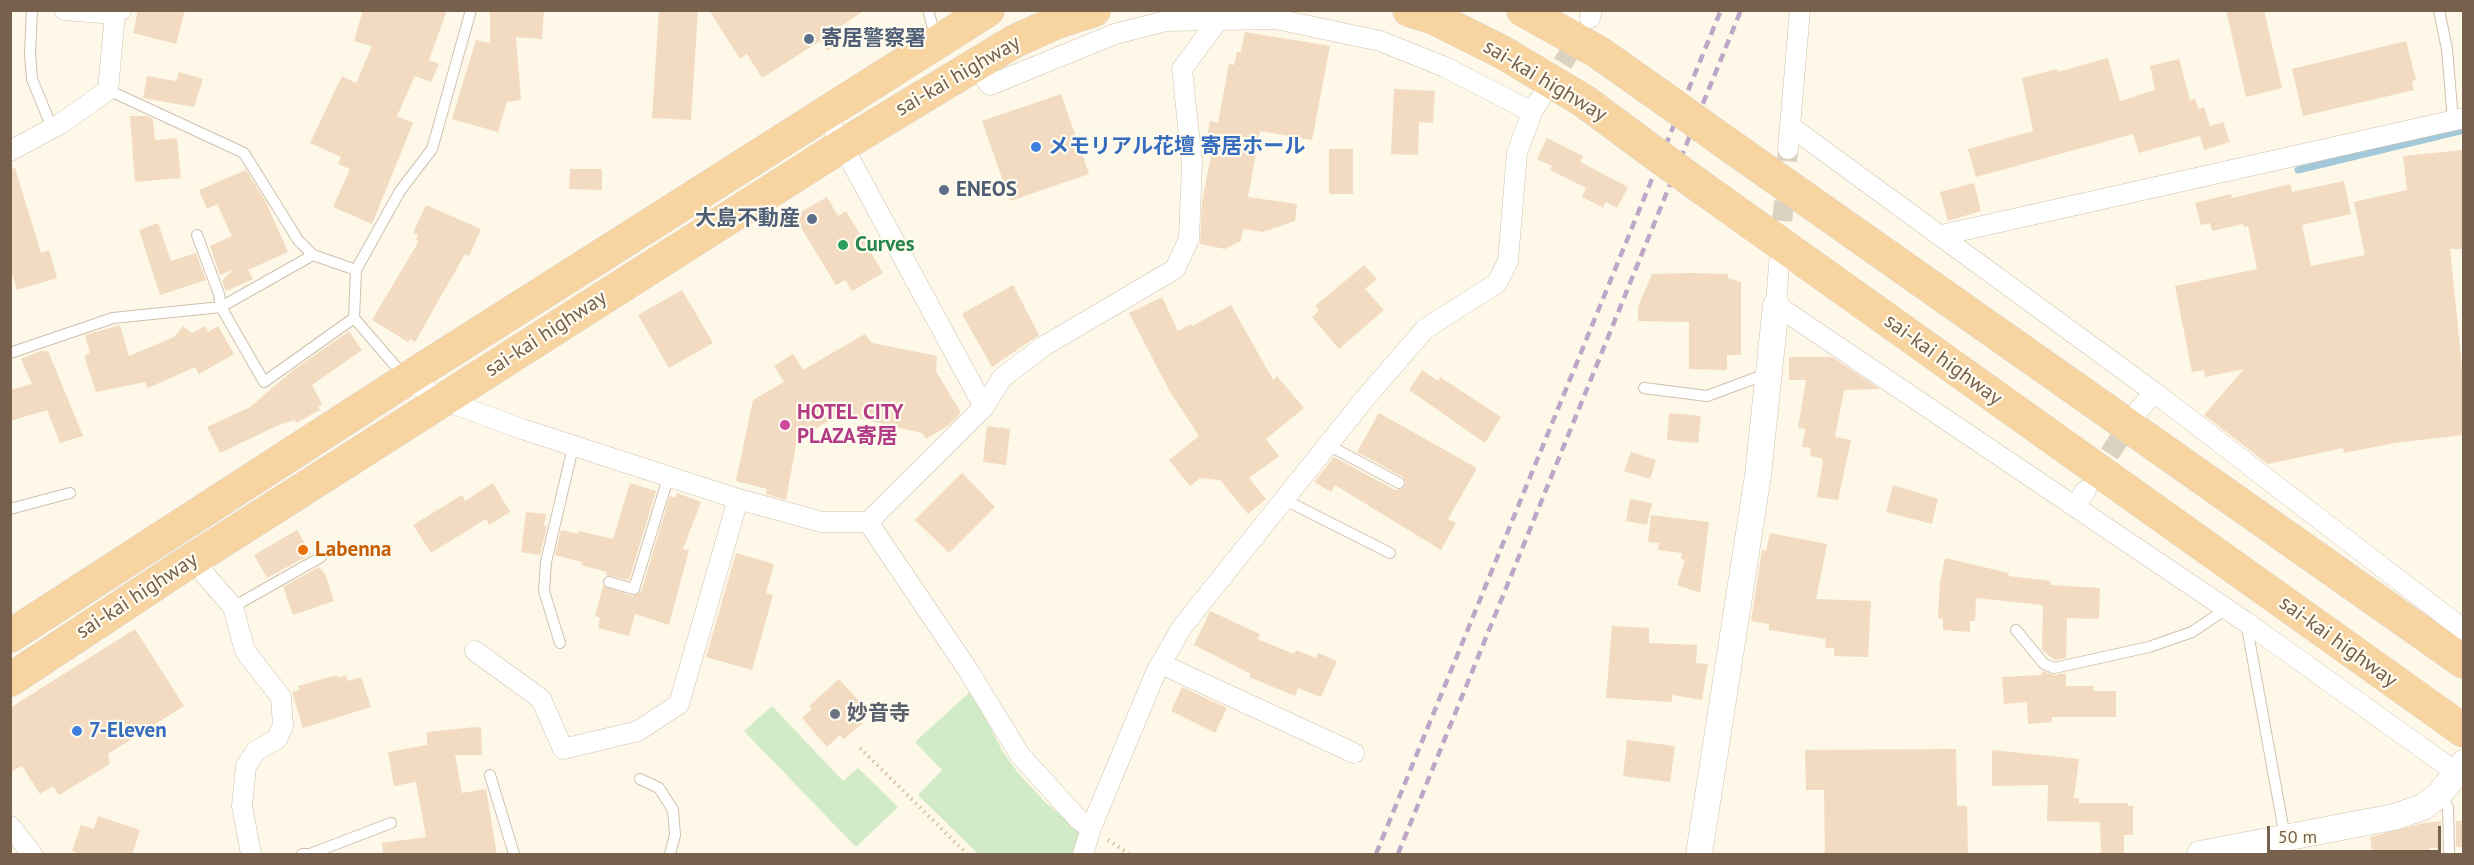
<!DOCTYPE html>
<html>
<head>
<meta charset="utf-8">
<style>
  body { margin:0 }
  #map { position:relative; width:2474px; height:865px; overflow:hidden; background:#fdf8e8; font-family:"PT Sans",sans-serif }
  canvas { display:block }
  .frame { position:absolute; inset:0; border:12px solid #77614c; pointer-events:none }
  .scale { position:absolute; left:2267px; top:826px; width:174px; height:27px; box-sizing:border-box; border:3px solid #77614c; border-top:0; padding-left:8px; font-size:18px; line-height:21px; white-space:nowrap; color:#77614c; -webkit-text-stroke:4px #fffbef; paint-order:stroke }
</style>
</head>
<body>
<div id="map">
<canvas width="2474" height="865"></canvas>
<div class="frame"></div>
<div class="scale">50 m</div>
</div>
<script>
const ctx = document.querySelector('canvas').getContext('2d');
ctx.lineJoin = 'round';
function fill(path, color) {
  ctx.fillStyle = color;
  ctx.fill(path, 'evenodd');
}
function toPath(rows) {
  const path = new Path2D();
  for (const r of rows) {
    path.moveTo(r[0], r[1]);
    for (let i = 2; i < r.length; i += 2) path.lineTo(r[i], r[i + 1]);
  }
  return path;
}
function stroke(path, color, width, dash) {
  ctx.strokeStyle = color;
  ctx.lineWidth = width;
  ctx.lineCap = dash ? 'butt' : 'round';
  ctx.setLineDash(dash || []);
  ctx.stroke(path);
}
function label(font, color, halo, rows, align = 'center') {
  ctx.font = font + ' "PT Sans","Noto Sans JP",sans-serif';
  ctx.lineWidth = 4.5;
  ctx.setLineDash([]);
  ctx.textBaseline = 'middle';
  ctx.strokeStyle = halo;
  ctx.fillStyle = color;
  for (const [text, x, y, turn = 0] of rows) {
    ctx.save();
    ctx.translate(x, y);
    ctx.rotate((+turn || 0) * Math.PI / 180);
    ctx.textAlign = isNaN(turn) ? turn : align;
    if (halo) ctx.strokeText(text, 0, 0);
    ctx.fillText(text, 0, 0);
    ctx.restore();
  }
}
fill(toPath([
  [971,691,1003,752,1018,773,1045,802,1082,833,1074,854,978,854,918,795,942,770,915,742],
  [772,706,843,781,858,768,898,807,856,847,744,731]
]), '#d0ebc6');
stroke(toPath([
  [2298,170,2464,130]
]), '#a2c8d9', 7);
fill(toPath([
  [138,10,185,10,176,44,133,33],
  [363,10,447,10,429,60,439,64,431,82,415,76,397,116,413,123,372,224,333,207,350,169,338,164,341,157,310,143,342,76,356,83,372,46,354,41],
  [490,10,544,10,542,39,516,37,521,100,507,102,498,132,452,119,476,40,490,43],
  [659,10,698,10,691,120,652,118],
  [709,10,865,10,837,29,844,40,827,51,820,41,762,78,747,54,740,59],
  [2226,10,2264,10,2282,88,2246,97],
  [1245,32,1330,46,1312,140,1260,131,1248,197,1297,204,1295,221,1263,232,1243,229,1241,241,1225,249,1200,244,1202,202,1211,155,1204,154,1210,121,1218,123,1229,64,1234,65,1237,52,1241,52],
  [2406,41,2416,80,2412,81,2414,90,2303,116,2292,69],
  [2108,58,2120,101,2155,90,2150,66,2179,59,2190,100,2195,99,2199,109,2204,107,2210,126,2223,122,2230,142,2204,150,2200,136,2139,153,2133,134,1976,177,1968,149,2033,131,2022,78,2057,69,2058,72],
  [179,72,203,79,194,107,143,98,147,76,176,81],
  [1394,89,1435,91,1433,123,1419,122,1418,155,1391,154],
  [1061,94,1089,174,1010,201,982,121],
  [130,116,146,116,153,119,155,140,177,138,181,178,135,182],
  [1547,138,1583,156,1580,162,1628,187,1617,208,1606,202,1603,208,1582,197,1586,188,1550,170,1552,166,1537,159],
  [1329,149,1353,149,1353,194,1329,194],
  [2463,150,2463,249,2450,249,2463,376,2463,435,2395,443,2344,453,2343,448,2268,464,2204,415,2244,369,2205,377,2204,370,2192,372,2175,286,2257,269,2248,226,2244,227,2243,224,2212,231,2210,223,2201,225,2195,203,2231,194,2232,198,2290,184,2292,192,2344,181,2351,214,2302,225,2311,266,2365,255,2354,202,2407,190,2403,156],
  [15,168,41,253,49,250,57,278,17,290,10,267,10,169],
  [570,169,602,169,602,190,569,189],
  [246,170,266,202,288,252,248,270,253,279,226,291,222,281,232,270,220,275,210,246,232,236,217,204,207,209,199,190],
  [1974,183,1981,211,1948,221,1940,192],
  [827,197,838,216,846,211,883,273,852,291,845,280,836,285,794,216],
  [426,205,481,229,469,256,465,254,415,342,410,339,408,342,372,320,419,241,416,240,418,235,413,233],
  [158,223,171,261,196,253,206,280,160,295,139,230],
  [1364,265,1377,279,1365,289,1384,310,1339,349,1312,317,1319,310,1315,306],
  [1690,273,1728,274,1728,278,1741,282,1741,355,1727,355,1727,370,1689,369,1689,322,1638,321,1638,307,1652,274],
  [1013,285,1039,335,992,367,962,314],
  [682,290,713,343,669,368,638,315],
  [1162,297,1178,331,1191,324,1192,326,1231,305,1273,380,1277,376,1304,408,1266,439,1279,456,1249,478,1266,499,1248,514,1220,480,1200,478,1190,486,1169,460,1199,436,1170,392,1129,313],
  [120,325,129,356,174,337,183,326,192,333,205,326,208,332,218,326,234,354,199,374,195,367,148,388,145,382,96,392,85,359,86,354,90,353,85,335],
  [349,331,362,350,312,385,322,404,318,407,320,410,296,423,295,420,281,424,220,453,207,427,250,407,292,371],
  [865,334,872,343,937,356,936,371,961,413,949,425,926,439,922,433,840,414,797,440,786,500,766,494,767,489,736,481,753,400,784,382,774,366,793,354,803,370],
  [41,351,48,351,83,436,60,443,47,410,10,421,10,390,32,384,21,359],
  [1789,357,1832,357,1880,389,1844,390,1835,437,1851,440,1838,500,1817,497,1823,461,1821,458,1810,456,1811,448,1802,447,1805,429,1798,428,1806,380,1789,380],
  [1422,370,1438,381,1440,377,1501,417,1485,443,1409,390],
  [1379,413,1475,467,1476,470,1448,519,1456,523,1441,550,1335,485,1331,492,1314,482,1334,457,1395,490,1403,489,1406,483,1403,477,1357,452],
  [1669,413,1701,416,1698,443,1667,440],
  [987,426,1010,429,1006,465,983,462],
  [1631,452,1656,460,1650,479,1624,471],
  [962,473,995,507,949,553,915,520],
  [493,483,510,512,489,525,486,519,431,553,413,525,462,495,465,501],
  [630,483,656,491,629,580,606,575,607,572,581,565,582,562,555,555,561,530,579,534,579,531,613,539],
  [1893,485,1938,499,1932,524,1886,512],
  [677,493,701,502,683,549,689,550,669,625,635,614,629,636,598,628,600,618,595,616,603,586,633,596,641,592,670,496,675,498],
  [1630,499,1652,503,1647,525,1626,521],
  [526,512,546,514,544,526,547,526,540,555,521,552],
  [1651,515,1709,522,1700,593,1677,585,1685,560,1681,559,1682,553,1658,550,1659,543,1648,542],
  [297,530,311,554,267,578,254,555],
  [1770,533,1827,544,1816,599,1871,601,1868,657,1834,656,1834,648,1825,648,1826,639,1769,630,1769,624,1751,621,1762,550,1766,551],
  [736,553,774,564,766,593,773,595,752,670,706,657],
  [1945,558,2009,573,2008,576,2051,581,2050,585,2100,588,2099,619,2067,618,2066,658,2055,660,2042,650,2043,605,1976,598,1975,621,1970,621,1970,632,1943,630,1943,619,1938,618,1940,582],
  [319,567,325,574,334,601,293,615,283,587],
  [1210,611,1260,634,1257,639,1294,654,1296,650,1316,658,1318,653,1337,661,1321,697,1298,688,1295,696,1249,677,1251,674,1194,645],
  [1612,626,1649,628,1649,643,1697,645,1696,663,1708,664,1702,700,1672,695,1672,702,1606,698],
  [135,629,184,706,108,754,110,764,59,795,53,786,40,794,22,766,10,772,10,708],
  [2042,671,2055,675,2066,673,2066,686,2093,686,2093,691,2116,691,2116,717,2052,717,2052,722,2028,724,2027,702,2004,704,2002,677,2042,675],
  [337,675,338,678,346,675,348,681,361,677,371,707,303,728,292,692,300,690,298,686],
  [839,679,868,711,859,719,863,723,844,739,840,735,827,747,802,718,812,709,809,706],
  [1182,687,1227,708,1215,733,1171,711],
  [475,727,481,728,482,755,455,755,462,793,486,789,497,855,383,855,382,843,426,837,416,782,394,786,388,752,427,745,427,732],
  [1627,740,1675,746,1670,782,1623,776],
  [1956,749,1957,806,1967,806,1968,855,1825,854,1824,790,1806,790,1805,750],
  [1992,750,2079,759,2074,798,2079,798,2079,803,2128,803,2128,806,2133,806,2133,835,2124,835,2124,855,2101,855,2100,822,2047,821,2048,785,1992,786],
  [98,816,140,830,132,855,83,855,72,851,81,825,94,829],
  [2441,821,2441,848,2429,848,2429,854,2410,854,2410,850,2378,855,2372,852,2370,837,2424,823],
  [2456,821,2463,821,2463,847,2456,847]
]), '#f2dbc0');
stroke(toPath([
  [1547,89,1582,32],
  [1780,251,1788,149],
  [2093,479,2133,418]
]), '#dcd2c1', 20, [20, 10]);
const service = toPath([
  [32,10,30,53,32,79,52,128],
  [928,10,936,39],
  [2439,10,2447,49,2453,120],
  [108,90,244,153,298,240,313,255,356,270],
  [197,235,219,294,221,307,264,382,354,318,404,376],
  [354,318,356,270,400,191,432,149,471,10],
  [10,353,113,318,221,307,313,255],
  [1644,388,1707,396,1769,373],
  [1328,445,1399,483],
  [1283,499,1390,553],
  [10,509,70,493],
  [609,582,634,589,669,475],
  [233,607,321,557],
  [2246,622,2285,837],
  [2016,630,2044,664,2054,668,2149,647,2192,632,2226,609],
  [560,643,544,591,546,562,573,447],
  [490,775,514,854],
  [640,779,659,788,673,810,675,835,670,854],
  [2439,795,2448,807,2449,854],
  [302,854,310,854,391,823]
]);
const minor = toPath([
  [64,10,115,14,121,10],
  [1590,18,1592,10],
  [975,63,990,85,1115,34,1166,21,1276,19,1380,41,1445,67,1532,112],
  [826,115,984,407],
  [1790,126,2154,392,2464,630],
  [1788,149,1800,10],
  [10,151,62,123,108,90,115,14],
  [1942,235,2464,118],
  [1779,264,1776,305,2246,622,2457,773],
  [407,379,443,400,522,429,738,499,822,522,868,522,968,670,1020,755,1079,820,1091,828],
  [2138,411,2154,392],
  [2075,506,2086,490],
  [868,522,984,407,1002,378,1044,346,1175,269,1189,239,1192,163,1182,69,1220,18],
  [196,557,206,576,233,607,245,651,281,697,283,726,277,739,256,751,246,766,242,806,251,854],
  [475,651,541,699,563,749,638,731,679,704,738,499],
  [1161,664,1354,753],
  [10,826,32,854],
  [1083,854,1091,828,1156,672,1182,627,1367,396,1425,329,1497,283,1508,261,1517,153,1532,112,1544,93]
]);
const tertiary = toPath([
  [1699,854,1758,475,1776,305],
  [2200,854,2394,817,2423,807,2439,795,2464,763]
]);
const trunk = toPath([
  [1409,10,1434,18,1502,52,1584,101,1646,147],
  [1523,10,1598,52,1666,100],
  [1722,140,2464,662],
  [1701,187,2464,731],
  [10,636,407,379,988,10],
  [10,680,181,567,843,145,1015,41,1057,22,1094,10]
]);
stroke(service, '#cfc1ae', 12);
stroke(minor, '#cfc1ae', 21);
stroke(tertiary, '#cfc1ae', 27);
stroke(trunk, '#dcd6d0', 34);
stroke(toPath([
  [860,748,967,854],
  [1108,840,1129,854]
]), '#d8bfa2', 4, [1.5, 4.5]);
stroke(service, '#fff', 10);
stroke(minor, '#fff', 20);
stroke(tertiary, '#fff', 26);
stroke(trunk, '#f8d4a0', 33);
stroke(toPath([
  [1376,854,1721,10],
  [1398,854,1741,10]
]), '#bda6c7', 4.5, [9, 6]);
const trunkBridge = toPath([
  [1666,100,1722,140],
  [1646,147,1701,187]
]);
stroke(trunkBridge, '#dcd6d0', 34, []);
stroke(trunkBridge, '#f8d4a0', 33);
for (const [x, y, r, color] of [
  [809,39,6,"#5c6f8a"],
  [1036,147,6,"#3f7fe0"],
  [944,190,6,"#5c6f8a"],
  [812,219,6,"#5c6f8a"],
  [843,245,6,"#2e9e5b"],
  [785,425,6,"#d1479c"],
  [303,550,6,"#e8710a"],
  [835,714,6,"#6b7280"],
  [77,731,6,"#3f7fe0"]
]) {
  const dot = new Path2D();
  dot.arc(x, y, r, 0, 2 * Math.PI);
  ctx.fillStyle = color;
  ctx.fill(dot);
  stroke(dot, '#fffbef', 2);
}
label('bold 21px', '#4e5e75', '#fffbef', [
  ["寄居警察署",821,39],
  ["ENEOS",956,190],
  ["大島不動産",800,219,"right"]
], 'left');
label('21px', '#77614c', '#fffbef', [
  ["sai-kai highway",958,76,-30],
  ["sai-kai highway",1545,81,31],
  ["sai-kai highway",546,334,-33],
  ["sai-kai highway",1943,360,36],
  ["sai-kai highway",137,596,-33],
  ["sai-kai highway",2338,642,36]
]);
label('bold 21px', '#366cbe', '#fffbef', [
  ["メモリアル花壇 寄居ホール",1048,147],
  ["7-Eleven",89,731]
], 'left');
label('bold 21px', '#27864d', '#fffbef', [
  ["Curves",855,245]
], 'left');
label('bold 21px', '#b23c85', '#fffbef', [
  ["HOTEL CITY",797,413],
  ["PLAZA寄居",797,437]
], 'left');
label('bold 21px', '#c56008', '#fffbef', [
  ["Labenna",315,550]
], 'left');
label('bold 21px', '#5b616d', '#fffbef', [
  ["妙音寺",847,714]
], 'left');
</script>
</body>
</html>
